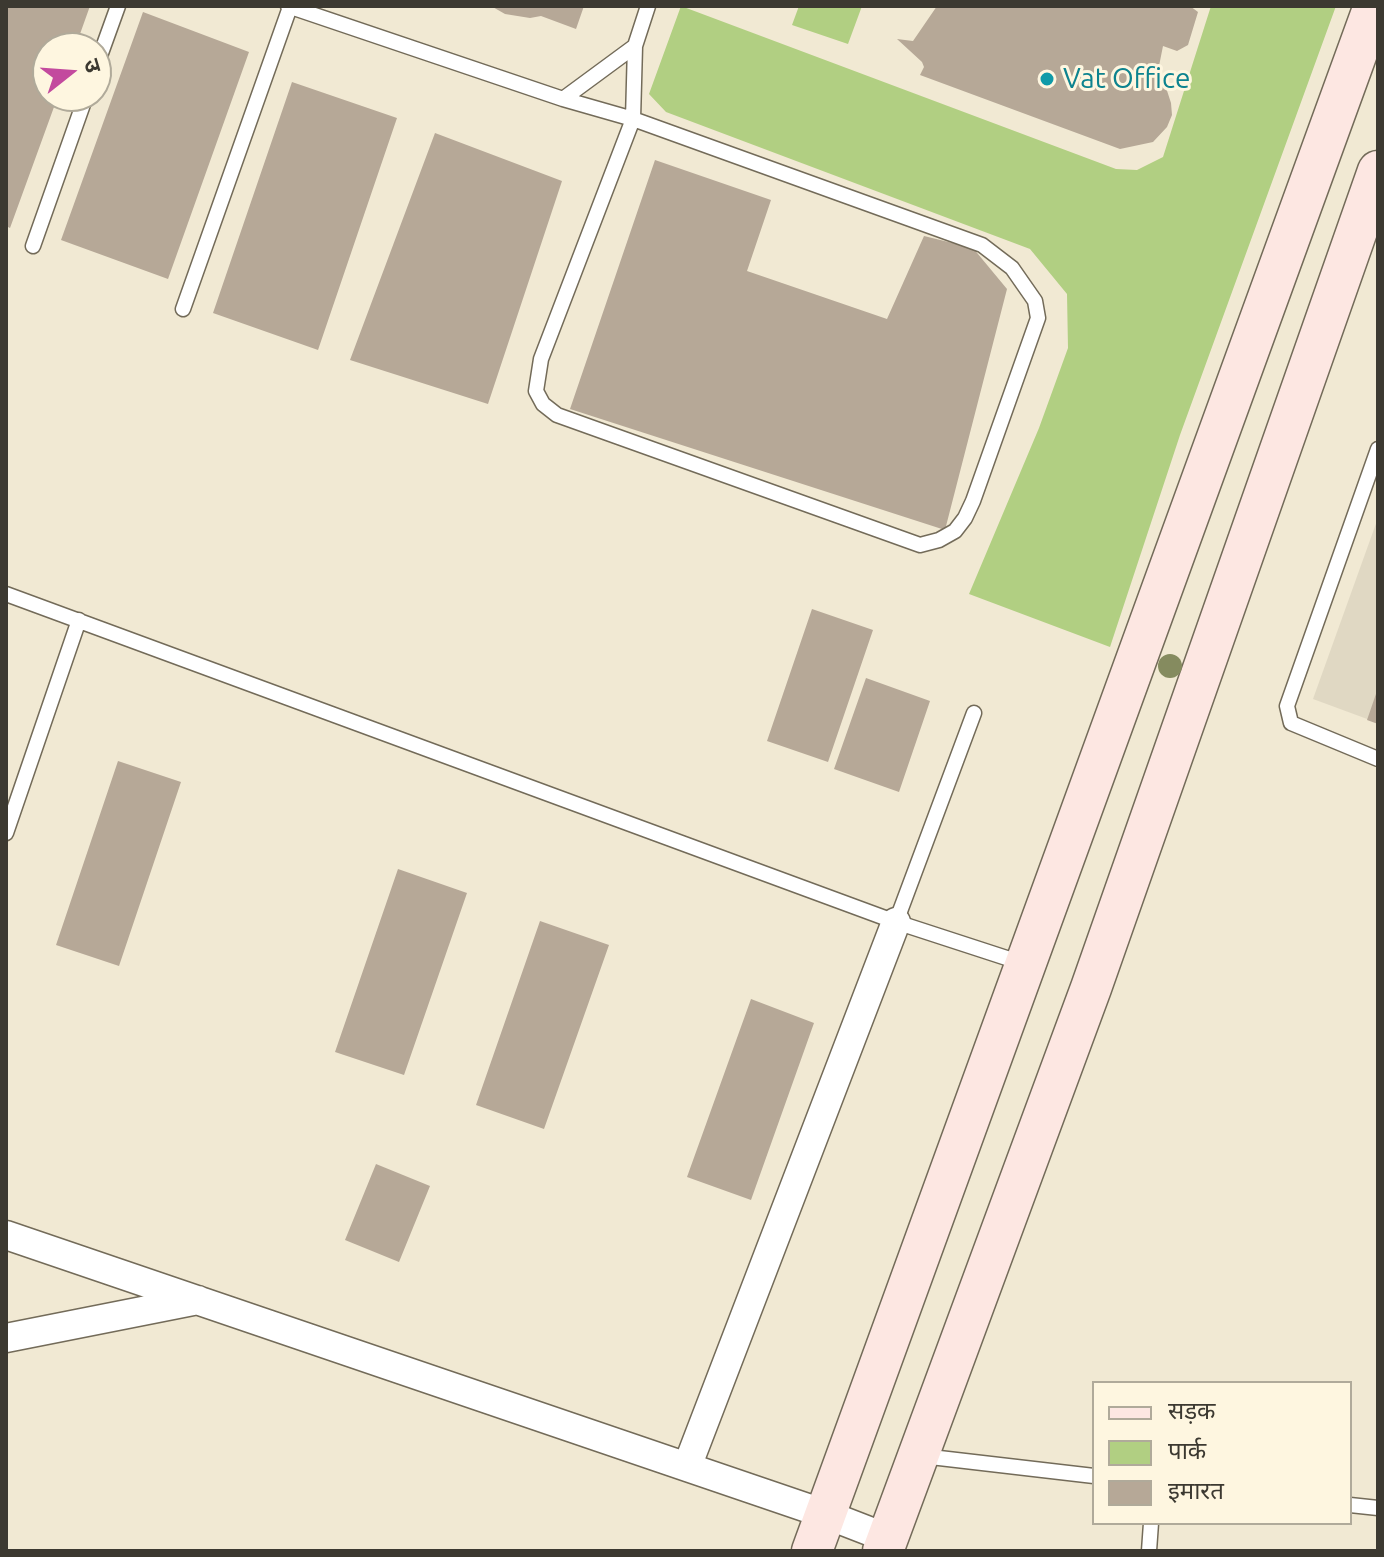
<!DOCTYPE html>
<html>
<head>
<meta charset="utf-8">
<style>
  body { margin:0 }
  #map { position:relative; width:1384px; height:1557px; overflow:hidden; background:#f1e9d3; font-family:Ubuntu,"Noto Sans Devanagari",sans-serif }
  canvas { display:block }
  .frame { position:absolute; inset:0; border:8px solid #3c3931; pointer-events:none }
  .legend { position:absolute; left:1092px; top:1381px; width:260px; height:144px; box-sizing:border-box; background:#fef6e0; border:2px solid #b0aa9a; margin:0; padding:10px 14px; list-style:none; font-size:24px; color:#3c3931 }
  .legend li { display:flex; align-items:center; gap:16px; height:40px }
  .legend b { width:40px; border:2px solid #b0aa9a }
  .north { position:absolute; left:32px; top:32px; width:80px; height:80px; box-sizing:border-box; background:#fef6e0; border:2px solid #b0aa9a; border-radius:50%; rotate:73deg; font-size:22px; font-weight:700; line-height:32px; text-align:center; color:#3c3931 }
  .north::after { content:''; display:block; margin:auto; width:28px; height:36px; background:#c34a9e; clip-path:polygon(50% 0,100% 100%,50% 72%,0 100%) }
</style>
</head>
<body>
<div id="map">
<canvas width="1384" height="1557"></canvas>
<div class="frame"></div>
<ul class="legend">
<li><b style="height:10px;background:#fde7e2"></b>सड़क</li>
<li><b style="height:22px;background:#b1cf82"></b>पार्क</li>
<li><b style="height:22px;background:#b6a897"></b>इमारत</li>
</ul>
<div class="north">उ</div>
</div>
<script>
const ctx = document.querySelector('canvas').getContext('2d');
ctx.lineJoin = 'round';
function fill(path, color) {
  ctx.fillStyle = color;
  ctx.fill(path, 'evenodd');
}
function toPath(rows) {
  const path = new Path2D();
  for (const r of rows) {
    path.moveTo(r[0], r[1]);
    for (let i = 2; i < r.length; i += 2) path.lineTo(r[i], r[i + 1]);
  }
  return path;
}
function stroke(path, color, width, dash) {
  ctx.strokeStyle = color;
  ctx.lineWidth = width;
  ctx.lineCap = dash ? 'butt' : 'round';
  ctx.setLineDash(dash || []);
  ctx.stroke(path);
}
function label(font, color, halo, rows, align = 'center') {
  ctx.font = font + ' Ubuntu,sans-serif';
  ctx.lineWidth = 6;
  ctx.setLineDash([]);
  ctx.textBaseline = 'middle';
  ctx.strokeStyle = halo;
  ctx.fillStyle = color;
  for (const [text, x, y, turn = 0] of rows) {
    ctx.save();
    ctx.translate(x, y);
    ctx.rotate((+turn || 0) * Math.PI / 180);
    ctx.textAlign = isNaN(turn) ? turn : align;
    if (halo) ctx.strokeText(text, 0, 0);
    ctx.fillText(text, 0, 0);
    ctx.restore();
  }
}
fill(toPath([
  [1378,518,1378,723,1313,699]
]), '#e0d8c3');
fill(toPath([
  [681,6,1116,169,1137,170,1163,157,1211,6,1336,6,1180,435,1110,647,969,594,1039,428,1068,348,1067,294,1030,249,666,112,649,94],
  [799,6,862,6,848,44,792,25]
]), '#b1cf82');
fill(toPath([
  [6,6,90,6,75,48,48,48,48,96,58,96,10,228,6,226],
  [491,6,584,6,576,29,541,16,530,18,505,14],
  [937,6,1190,6,1198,12,1188,45,1177,51,1163,46,1159,66,1171,103,1172,115,1167,127,1153,142,1120,149,920,75,924,67,922,62,897,39,913,41],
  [143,12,249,52,168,279,61,240],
  [292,82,397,118,318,350,213,313],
  [435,133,562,181,488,404,350,360],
  [655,160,771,200,747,271,887,319,924,236,973,248,1007,289,945,530,570,409],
  [812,609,873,630,828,762,767,741],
  [866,678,930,701,899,792,834,769],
  [1377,691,1378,691,1378,724,1367,720],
  [118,761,181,782,119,966,56,945],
  [398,869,467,893,404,1075,335,1052],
  [540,921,609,945,544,1129,476,1105],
  [751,999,814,1023,751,1200,687,1177],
  [376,1164,430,1186,399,1262,345,1240]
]), '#b6a897');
const lane = toPath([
  [288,6,563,99,633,119,982,245,1012,268,1035,301,1038,318,973,501,965,518,955,531,939,540,920,545,557,415,543,404,536,391,541,359,633,119,635,46,648,6],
  [96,67,118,6],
  [563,99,635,46],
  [33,246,86,96],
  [183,309,290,7],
  [1378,449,1287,706,1291,723,1378,759],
  [6,594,896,922,1025,964],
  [6,833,79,620],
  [896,922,974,713],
  [922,1456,1094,1476],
  [1350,1505,1378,1508],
  [1149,1551,1151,1523]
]);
const street = toPath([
  [6,1235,825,1514,887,1538],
  [6,1338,198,1300],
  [687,1467,896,922]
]);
const secondary = toPath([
  [812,1551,1374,6],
  [883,1551,1091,988,1378,171]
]);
stroke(lane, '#736b59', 17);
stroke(street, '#736b59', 31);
stroke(secondary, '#736b59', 43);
stroke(lane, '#fff', 14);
stroke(street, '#fff', 28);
stroke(secondary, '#fde7e2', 40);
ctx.fillStyle = '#858b5f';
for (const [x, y] of [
  [1170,666]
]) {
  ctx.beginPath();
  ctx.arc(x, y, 12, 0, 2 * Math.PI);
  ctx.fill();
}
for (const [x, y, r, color] of [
  [1047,79,8,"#0f9aa8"]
]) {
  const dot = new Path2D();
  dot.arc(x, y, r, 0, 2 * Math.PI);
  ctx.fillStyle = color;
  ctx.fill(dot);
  stroke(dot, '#fef6e0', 3);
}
label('28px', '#0d838f', '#fef6e0', [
  ["Vat Office",1063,79]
], 'left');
</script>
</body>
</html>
